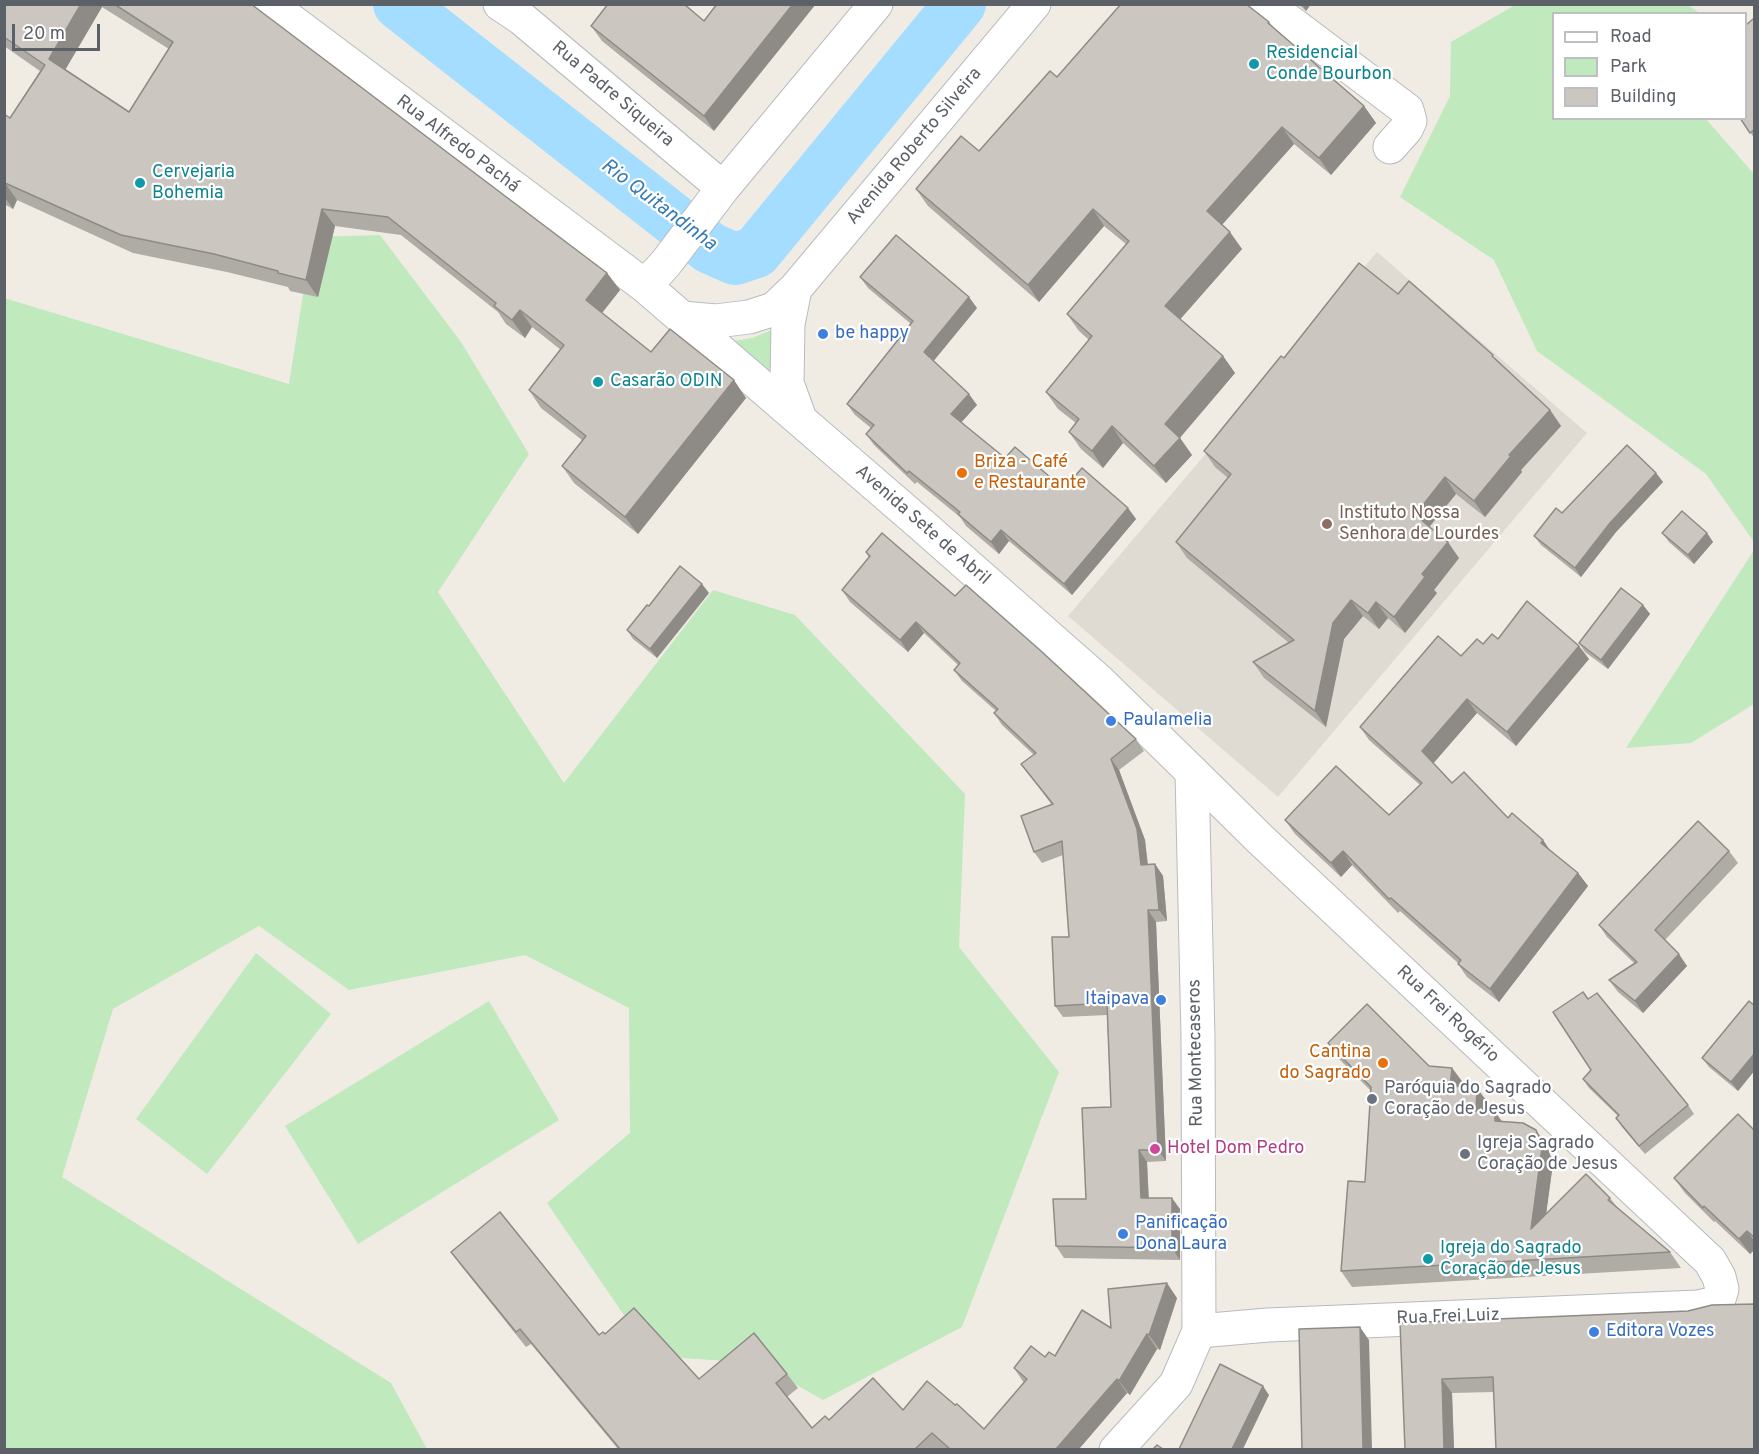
<!DOCTYPE html>
<html>
<head>
<meta charset="utf-8">
<style>
  body { margin:0 }
  #map { position:relative; width:1759px; height:1454px; overflow:hidden; background:#f0ece3; font-family:Overpass,sans-serif }
  canvas { display:block }
  .frame { position:absolute; inset:0; border:6px solid #5b6166; pointer-events:none }
  .legend { position:absolute; left:1552px; top:12px; width:195px; height:108px; box-sizing:border-box; background:#fff; border:2px solid #bdc0c2; margin:0; padding:8px 10px; list-style:none; font-size:18px; color:#5b6166 }
  .legend li { display:flex; align-items:center; gap:12px; height:30px }
  .legend b { width:30px; border:2px solid #bdc0c2 }
  .scale { position:absolute; left:12px; top:24px; width:88px; height:27px; box-sizing:border-box; border:3px solid #5b6166; border-top:0; padding-left:8px; font-size:18px; line-height:21px; white-space:nowrap; color:#5b6166; -webkit-text-stroke:4px #fff; paint-order:stroke }
</style>
</head>
<body>
<div id="map">
<canvas width="1759" height="1454"></canvas>
<div class="frame"></div>
<ul class="legend">
<li><b style="height:8px;background:#fff"></b>Road</li>
<li><b style="height:16px;background:#c1e9be"></b>Park</li>
<li><b style="height:16px;background:#cbc7c0"></b>Building</li>
</ul>
<div class="scale">20 m</div>
</div>
<script>
const ctx = document.querySelector('canvas').getContext('2d');
ctx.lineJoin = 'round';
function fill(path, color) {
  ctx.fillStyle = color;
  ctx.fill(path, 'evenodd');
}
function toPath(rows) {
  const path = new Path2D();
  for (const r of rows) {
    path.moveTo(r[0], r[1]);
    for (let i = 2; i < r.length; i += 2) path.lineTo(r[i], r[i + 1]);
  }
  return path;
}
function stroke(path, color, width, dash) {
  ctx.strokeStyle = color;
  ctx.lineWidth = width;
  ctx.lineCap = dash ? 'butt' : 'round';
  ctx.setLineDash(dash || []);
  ctx.stroke(path);
}
function label(font, color, halo, rows, align = 'center') {
  ctx.font = font + ' Overpass,sans-serif';
  ctx.lineWidth = 4.5;
  ctx.setLineDash([]);
  ctx.textBaseline = 'middle';
  ctx.strokeStyle = halo;
  ctx.fillStyle = color;
  for (const [text, x, y, turn = 0] of rows) {
    ctx.save();
    ctx.translate(x, y);
    ctx.rotate((+turn || 0) * Math.PI / 180);
    ctx.textAlign = isNaN(turn) ? turn : align;
    if (halo) ctx.strokeText(text, 0, 0);
    ctx.fillText(text, 0, 0);
    ctx.restore();
  }
}
fill(toPath([
  [1377,252,1587,433,1278,797,1068,616]
]), '#dfdbd2');
fill(toPath([
  [1686,4,1700,13,1554,14,1554,118,1706,119,1754,174,1754,542,1706,474,1537,351,1494,260,1400,197,1450,96,1451,42,1515,5],
  [380,235,461,342,529,454,438,592,564,783,713,590,795,615,965,794,959,947,1059,1072,962,1327,823,1400,758,1363,652,1356,547,1203,630,1133,629,1008,525,955,349,990,259,926,113,1009,62,1177,391,1383,427,1449,5,1449,4,298,289,384,312,237],
  [774,329,771,355,774,383,728,342,752,338],
  [1754,550,1754,704,1691,743,1626,748],
  [256,953,331,1014,207,1174,136,1119],
  [489,1001,559,1120,358,1244,285,1126]
]), '#c1e9be');
stroke(toPath([
  [399,4,710,248,735,259,756,252,960,4]
]), '#a4ddff', 52);
const minor = toPath([
  [1266,4,1407,110,1410,121,1406,129,1390,147],
  [1192,772,1260,839,1710,1261,1719,1277,1722,1289,1719,1299,1713,1304,1698,1307,1268,1325,1199,1331]
]);
const secondary = toPath([
  [269,4,645,286,923,526,1100,682,1192,772,1198,1038,1199,1331,1176,1384,1116,1450],
  [500,4,521,18,723,188],
  [645,286,666,263,723,188,876,4],
  [795,289,788,324,787,383,800,419],
  [682,318,716,321,749,317,774,309,795,289,1034,4]
]);
stroke(minor, '#b6babf', 35);
stroke(secondary, '#b7bbc1', 35);
stroke(minor, '#fff', 33);
stroke(secondary, '#fff', 33);
fill(toPath([
  [4,4,251,4,607,273,620,290,602,313,651,352,746,398,638,534,574,483,562,466,582,440,541,408,529,390,561,350,532,327,525,338,506,324,498,312,401,235,335,226,318,297,290,291,288,287,227,272,133,253,17,200,13,209,4,204,4,114,10,118,40,71,4,46],
  [102,7,169,49,129,112,65,70],
  [684,4,714,131,602,41,591,26],
  [1298,4,1311,4,1306,11],
  [1248,6,1269,22,1274,28,1364,106,1376,123,1331,175,1294,144,1222,225,1242,249,1180,319,1223,356,1235,373,1180,438,1192,455,1166,483,1123,443,1103,468,1081,449,1069,432,1076,423,1058,409,1046,392,1089,340,1079,331,1067,314,1126,244,1104,226,1039,302,928,206,916,189,979,151,1057,77],
  [1755,21,1755,139,1740,118,1746,118],
  [860,277,977,308,933,361,977,405,961,422,1005,458,1064,489,1128,508,1136,519,1072,595,1009,541,999,554,966,526,960,517,917,482,915,484,874,445,866,434,871,428,855,415,847,404,911,324,868,288],
  [1398,294,1497,360,1550,410,1561,426,1521,470,1522,472,1485,517,1456,494,1429,527,1459,558,1434,590,1437,593,1405,633,1388,618,1379,629,1363,616,1344,639,1326,727,1264,678,1253,662,1289,643,1187,558,1176,542,1228,478,1215,467,1204,451,1284,358],
  [1656,473,1663,482,1616,532,1581,577,1541,545,1534,536],
  [1662,533,1707,533,1713,542,1694,564,1669,542],
  [866,552,955,596,1136,739,1144,751,1119,770,1145,840,1148,865,1155,864,1163,876,1167,921,1156,922,1166,1161,1147,1162,1149,1198,1180,1209,1180,1260,1064,1258,1056,1246,1086,1199,1111,1107,1107,1015,1063,1017,1055,1006,1069,937,1063,855,1042,863,1034,852,1052,805,1021,764,1034,755,1002,725,994,713,996,711,962,681,954,670,958,665,924,633,908,652,850,602,842,590,869,558],
  [709,593,657,658,633,639,627,630,649,606],
  [1643,605,1650,614,1608,669,1585,652,1579,643],
  [1498,639,1579,646,1589,659,1516,746,1477,713,1433,763,1452,783,1543,840,1550,850,1578,873,1588,886,1499,1002,1467,977,1458,964,1458,963,1400,911,1398,913,1352,865,1341,877,1295,834,1285,820,1389,815,1420,785,1369,740,1360,727,1461,656,1483,644],
  [1729,851,1738,863,1665,940,1687,966,1643,1013,1618,992,1609,980,1634,963,1607,937,1599,925],
  [1588,999,1688,1105,1694,1114,1645,1154,1622,1127,1616,1118,1618,1116,1589,1088,1583,1079,1591,1070],
  [1755,1006,1755,1070,1738,1091,1709,1067,1702,1058],
  [1328,1043,1429,1066,1452,1068,1464,1084,1463,1087,1489,1104,1488,1111,1502,1121,1547,1146,1553,1163,1546,1213,1610,1198,1617,1207,1670,1252,1681,1268,1352,1287,1341,1271,1365,1182,1371,1091,1339,1059],
  [1755,1131,1755,1249,1750,1254,1715,1221,1714,1222,1685,1193,1674,1178],
  [451,1252,599,1335,605,1334,699,1379,787,1374,798,1388,787,1397,812,1428,829,1420,903,1410,984,1429,1024,1383,1014,1368,1045,1357,1055,1356,1111,1328,1177,1298,1160,1350,1157,1349,1130,1395,1127,1393,1079,1449,944,1449,943,1448,941,1449,618,1449,531,1344,526,1347,462,1267],
  [1688,1311,1494,1392,1452,1393,1454,1449,1405,1449,1400,1323]
]), '#afaba5');
fill(toPath([
  [81,4,101,4,102,7,61,77,49,59],
  [793,4,816,4,714,131,704,116],
  [1302,4,1311,4,1306,11],
  [1364,106,1376,123,1331,175,1319,158],
  [1282,127,1294,144,1219,228,1207,211],
  [5,183,17,200,13,209,4,196],
  [322,209,335,226,318,297,306,280],
  [1093,209,1104,226,1039,302,1028,285],
  [1230,232,1242,249,1177,323,1165,306],
  [607,273,620,290,598,318,586,300],
  [969,297,977,308,932,363,924,352],
  [520,310,532,327,525,338,512,320],
  [1223,356,1235,373,1177,441,1165,424],
  [734,380,746,398,638,534,625,517],
  [969,394,977,405,959,425,951,414],
  [1550,410,1561,426,1521,470,1522,472,1485,517,1474,501,1509,455],
  [1112,426,1123,443,1103,468,1092,451],
  [1180,438,1192,455,1166,483,1154,466],
  [1656,473,1663,482,1616,532,1581,577,1575,568,1610,523],
  [1445,477,1456,494,1426,531,1415,515],
  [1128,508,1136,519,1072,595,1064,584],
  [1001,530,1009,541,999,554,991,542],
  [1707,533,1713,542,1694,564,1688,555],
  [1448,542,1459,558,1434,590,1437,593,1405,633,1394,617,1422,574],
  [702,584,709,593,657,658,650,649],
  [1351,600,1363,616,1344,639,1326,727,1315,711,1333,623],
  [1376,602,1388,618,1379,629,1368,613],
  [1643,605,1650,614,1608,669,1601,660],
  [916,622,924,633,908,652,900,640],
  [1579,646,1589,659,1516,746,1507,732],
  [1467,699,1477,713,1432,765,1422,751],
  [1111,759,1119,770,1145,840,1149,877,1141,865],
  [1543,840,1552,854,1541,843],
  [1343,851,1352,865,1341,877,1331,863],
  [1155,864,1163,876,1167,921,1159,910],
  [1578,873,1588,886,1499,1002,1490,989],
  [1148,910,1156,922,1166,1161,1158,1150],
  [1679,954,1687,966,1643,1013,1635,1001],
  [1755,1053,1755,1070,1738,1091,1731,1082],
  [1452,1068,1464,1084,1462,1102,1450,1086],
  [1477,1088,1489,1104,1487,1127,1476,1111],
  [1495,1112,1507,1128,1495,1121],
  [1536,1130,1547,1146,1553,1163,1542,1245,1531,1229],
  [1139,1150,1147,1162,1149,1210,1141,1198],
  [1172,1198,1180,1209,1180,1260,1172,1248],
  [1747,1231,1755,1242,1755,1249,1750,1254,1739,1239],
  [1167,1283,1177,1298,1160,1350,1149,1335],
  [1360,1327,1369,1340,1372,1449,1363,1449],
  [1147,1334,1157,1349,1130,1395,1119,1381],
  [1117,1379,1127,1393,1079,1449,1056,1449],
  [1442,1379,1452,1393,1454,1449,1444,1449],
  [1263,1386,1269,1395,1243,1449,1232,1449]
]), '#8e8b86');
const building = toPath([
  [4,4,81,4,49,59,129,112,173,42,114,4,251,4,607,273,586,300,651,352,670,329,734,380,625,517,562,466,586,436,529,390,564,345,520,310,512,320,494,306,496,303,388,217,322,209,306,280,278,273,278,271,214,254,121,235,5,183,4,184,4,114,10,118,45,65,4,37,4,4],
  [608,4,684,4,704,21,717,4,793,4,704,116,591,26,608,4],
  [1121,4,1246,4,1269,22,1268,23,1364,106,1319,158,1282,127,1207,211,1230,232,1165,306,1223,356,1165,424,1180,438,1154,466,1112,426,1092,451,1069,432,1079,419,1046,392,1092,336,1067,314,1129,241,1093,209,1028,285,916,189,961,136,979,151,1050,71,1057,77,1121,4],
  [1753,19,1755,21,1755,129,1750,133,1740,118,1746,118,1746,25,1753,19],
  [896,235,969,297,924,352,969,394,951,414,1005,458,1015,447,1064,489,1082,468,1128,508,1064,584,1001,530,991,542,958,514,960,512,909,471,907,473,866,434,874,425,847,404,913,321,860,277,896,235],
  [1359,263,1398,294,1409,281,1493,355,1492,356,1550,410,1509,455,1511,456,1474,501,1445,477,1415,515,1448,542,1422,574,1425,577,1394,617,1376,602,1368,613,1351,600,1333,623,1315,711,1253,662,1294,640,1176,542,1231,474,1204,451,1281,356,1284,358,1359,263],
  [1627,445,1656,473,1610,523,1575,568,1534,536,1556,508,1562,513,1627,445],
  [1682,511,1707,533,1688,555,1662,533,1682,511],
  [882,533,955,596,966,585,1041,651,1136,739,1111,759,1137,829,1141,865,1155,864,1159,910,1148,910,1158,1150,1139,1150,1141,1198,1172,1198,1172,1248,1056,1246,1053,1199,1086,1199,1082,1108,1111,1107,1107,1003,1055,1006,1052,937,1069,937,1062,841,1034,852,1021,816,1053,804,1021,764,1036,753,994,713,998,709,954,670,960,663,916,622,900,640,842,590,870,556,866,552,882,533],
  [680,566,702,584,650,649,627,630,647,605,649,606,680,566],
  [1621,588,1643,605,1601,660,1579,643,1621,588],
  [1527,601,1579,646,1507,732,1467,699,1422,751,1452,783,1464,772,1508,818,1512,813,1543,840,1541,843,1578,873,1490,989,1458,964,1461,960,1391,898,1389,899,1343,851,1331,863,1285,820,1336,766,1389,815,1422,783,1360,727,1438,636,1461,656,1477,639,1483,644,1492,634,1498,639,1527,601],
  [1698,821,1729,851,1655,930,1679,954,1635,1001,1609,980,1637,962,1599,925,1698,821],
  [1583,992,1588,999,1597,993,1688,1105,1639,1146,1616,1118,1619,1115,1583,1079,1591,1070,1553,1012,1583,992],
  [1749,1001,1755,1006,1755,1053,1731,1082,1702,1058,1749,1001],
  [1367,1004,1429,1066,1452,1068,1450,1086,1477,1088,1476,1111,1495,1112,1495,1121,1523,1123,1536,1130,1542,1147,1531,1229,1586,1174,1610,1198,1608,1200,1670,1252,1341,1271,1348,1181,1365,1182,1371,1087,1328,1043,1367,1004],
  [1738,1114,1755,1131,1755,1238,1747,1231,1739,1239,1704,1206,1703,1208,1674,1178,1738,1114],
  [500,1212,599,1335,603,1332,605,1334,634,1308,699,1379,754,1333,787,1374,776,1383,812,1428,825,1416,829,1420,873,1378,903,1410,927,1381,955,1405,957,1404,984,1429,1027,1379,1014,1368,1031,1346,1045,1357,1049,1352,1055,1356,1082,1310,1111,1328,1108,1289,1167,1283,1149,1335,1147,1334,1119,1381,1117,1379,1056,1449,950,1449,932,1433,915,1449,620,1449,520,1329,516,1332,451,1252,500,1212],
  [1755,1304,1755,1449,1496,1449,1493,1377,1442,1379,1444,1449,1405,1449,1400,1323,1688,1311,1712,1305,1755,1304],
  [1360,1327,1363,1449,1302,1449,1299,1329,1360,1327],
  [1220,1364,1263,1386,1232,1449,1179,1449,1220,1364],
  [1157,1445,1163,1449,1153,1449,1157,1445]
]);
fill(building, '#cbc7c0');
stroke(building, '#8e8b86', 1.5);
for (const [x, y, r, color] of [
  [1254,64,6,"#0f9aa8"],
  [140,183,6,"#0f9aa8"],
  [823,334,6,"#3f7fe0"],
  [598,382,6,"#0f9aa8"],
  [962,473,6,"#e8710a"],
  [1327,524,6,"#8d6e63"],
  [1111,721,6,"#3f7fe0"],
  [1161,1000,6,"#3f7fe0"],
  [1383,1063,6,"#e8710a"],
  [1372,1099,6,"#6b7280"],
  [1155,1149,6,"#d1479c"],
  [1465,1154,6,"#6b7280"],
  [1123,1234,6,"#3f7fe0"],
  [1428,1259,6,"#0f9aa8"],
  [1594,1332,6,"#3f7fe0"]
]) {
  const dot = new Path2D();
  dot.arc(x, y, r, 0, 2 * Math.PI);
  ctx.fillStyle = color;
  ctx.fill(dot);
  stroke(dot, '#fff', 2);
}
label('18px', '#0d838f', '#fff', [
  ["Residencial",1266,54],
  ["Conde Bourbon",1266,75],
  ["Cervejaria",152,173],
  ["Bohemia",152,194],
  ["Casarão ODIN",610,382],
  ["Igreja do Sagrado",1440,1249],
  ["Coração de Jesus",1440,1270]
], 'left');
label('18px', '#5b6166', '#fff', [
  ["Rua Padre Siqueira",612,95,40],
  ["Rua Alfredo Pachá",457,145,37],
  ["Avenida Roberto Silveira",915,147,-50],
  ["Avenida Sete de Abril",922,526,41],
  ["Rua Frei Rogério",1447,1015,43],
  ["Rua Montecaseros",1197,1053,-91],
  ["Rua Frei Luiz",1448,1318,-2]
]);
label('18px', '#366cbe', '#fff', [
  ["be happy",835,334],
  ["Paulamelia",1123,721],
  ["Itaipava",1149,1000,"right"],
  ["Panificação",1135,1224],
  ["Dona Laura",1135,1245],
  ["Editora Vozes",1606,1332]
], 'left');
label('18px', '#c56008', '#fff', [
  ["Briza - Café",974,463],
  ["e Restaurante",974,484],
  ["Cantina",1371,1053,"right"],
  ["do Sagrado",1371,1074,"right"]
], 'left');
label('18px', '#785e54', '#fff', [
  ["Instituto Nossa",1339,514],
  ["Senhora de Lourdes",1339,535]
], 'left');
label('18px', '#5b616d', '#fff', [
  ["Paróquia do Sagrado",1384,1089],
  ["Coração de Jesus",1384,1110],
  ["Igreja Sagrado",1477,1144],
  ["Coração de Jesus",1477,1165]
], 'left');
label('18px', '#b23c85', '#fff', [
  ["Hotel Dom Pedro",1167,1149]
], 'left');
label('italic 20px', '#357ab2', '#fff', [
  ["Rio Quitandinha",658,206,37]
]);
</script>
</body>
</html>
